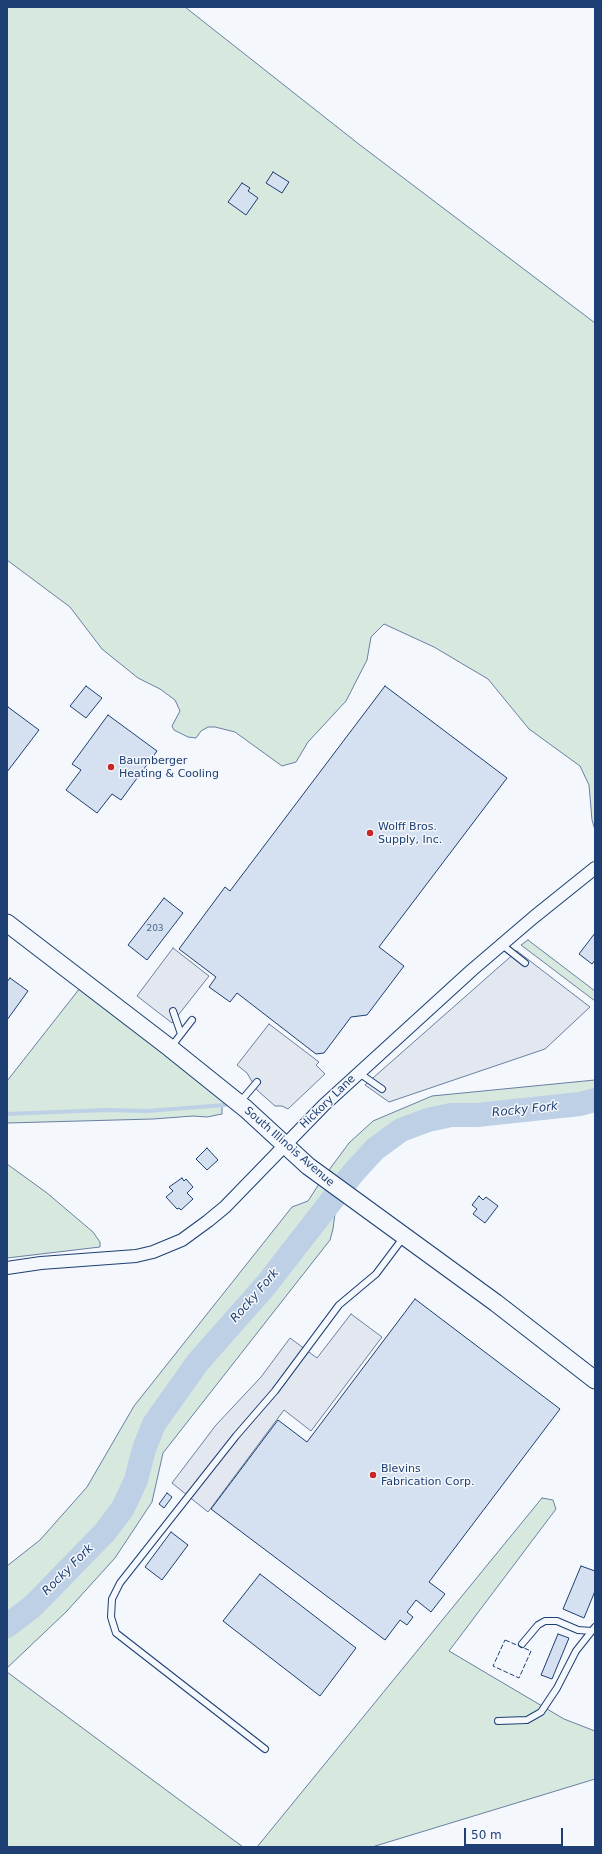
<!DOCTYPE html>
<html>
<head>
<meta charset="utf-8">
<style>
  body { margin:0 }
  #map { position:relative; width:602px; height:1854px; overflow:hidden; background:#f4f7fb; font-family:"DejaVu Sans",sans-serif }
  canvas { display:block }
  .frame { position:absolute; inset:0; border:8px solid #1d3f73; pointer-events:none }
  .scale { position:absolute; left:464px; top:1828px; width:99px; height:18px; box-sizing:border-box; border:2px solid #1d3f73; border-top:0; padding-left:5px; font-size:12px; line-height:14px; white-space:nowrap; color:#1d3f73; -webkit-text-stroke:3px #f4f7fb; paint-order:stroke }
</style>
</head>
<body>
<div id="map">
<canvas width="602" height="1854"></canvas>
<div class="frame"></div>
<div class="scale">50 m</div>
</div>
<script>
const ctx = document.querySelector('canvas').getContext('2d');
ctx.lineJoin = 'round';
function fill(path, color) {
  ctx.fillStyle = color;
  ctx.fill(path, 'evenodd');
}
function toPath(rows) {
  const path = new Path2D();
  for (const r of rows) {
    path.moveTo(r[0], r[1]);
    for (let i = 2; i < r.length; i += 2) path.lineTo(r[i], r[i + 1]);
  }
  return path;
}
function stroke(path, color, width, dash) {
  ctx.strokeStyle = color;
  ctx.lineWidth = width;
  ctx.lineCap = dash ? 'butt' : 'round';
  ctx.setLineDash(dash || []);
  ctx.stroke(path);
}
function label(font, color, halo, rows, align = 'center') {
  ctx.font = font + ' "DejaVu Sans",sans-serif';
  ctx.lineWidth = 3;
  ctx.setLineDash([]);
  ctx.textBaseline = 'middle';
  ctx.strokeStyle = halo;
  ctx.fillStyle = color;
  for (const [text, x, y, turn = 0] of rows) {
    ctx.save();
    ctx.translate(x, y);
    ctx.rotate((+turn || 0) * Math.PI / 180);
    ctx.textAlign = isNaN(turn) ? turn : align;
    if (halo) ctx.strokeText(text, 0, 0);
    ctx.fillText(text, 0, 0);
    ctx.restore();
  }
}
const green = toPath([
  [7,7,185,7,360,145,595,323,595,830,592,820,589,785,580,766,529,729,488,679,434,647,384,624,371,637,367,660,346,701,308,742,296,762,282,766,235,732,215,727,208,727,201,731,196,738,188,737,174,730,172,726,180,711,175,700,160,689,138,678,102,649,70,607,7,560,7,7],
  [528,940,595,991,595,1001,521,945,528,940],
  [80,988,225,1102,222,1106,222,1114,207,1117,193,1116,153,1119,7,1123,7,1081,80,988],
  [595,1080,595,1100,580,1104,477,1115,451,1115,428,1120,401,1130,375,1149,345,1183,329,1170,349,1143,373,1121,432,1096,595,1080],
  [7,1164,47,1193,93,1232,100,1242,100,1247,7,1258,7,1164],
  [319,1184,343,1202,335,1213,333,1229,330,1240,163,1453,152,1502,115,1558,66,1612,7,1668,7,1566,40,1540,87,1487,134,1406,292,1207,308,1201,319,1184],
  [542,1498,553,1500,556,1509,449,1651,564,1719,595,1731,595,1779,372,1847,257,1847,542,1498],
  [7,1672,243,1847,7,1847,7,1672]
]);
fill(green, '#d7e8df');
stroke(green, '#687fa3', 1);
const parking = toPath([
  [173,948,209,976,172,1023,137,996,173,948],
  [517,951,590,1007,545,1049,389,1102,365,1085,517,951],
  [269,1024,319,1062,316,1065,325,1074,288,1109,282,1106,275,1106,257,1090,247,1073,237,1065,269,1024],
  [351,1314,382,1337,311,1431,284,1410,208,1512,172,1483,216,1425,261,1377,290,1338,317,1358,351,1314]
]);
fill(parking, '#e3e8f0');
stroke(parking, '#687fa3', 1);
stroke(toPath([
  [7,1114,105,1110,147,1111,225,1105]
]), '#bed0e5', 4);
stroke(toPath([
  [7,1626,33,1606,105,1532,123,1508,136,1480,144,1449,154,1424,198,1362,266,1285,353,1173,375,1149,401,1130,428,1120,451,1115,477,1115,580,1104,595,1100]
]), '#bed0e5', 24);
const building = toPath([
  [273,172,289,182,282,193,266,183,273,172],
  [242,183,250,188,248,191,258,198,246,215,228,202,242,183],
  [86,686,102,698,86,718,70,706,86,686],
  [385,686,507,778,379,947,404,966,367,1015,351,1017,324,1053,316,1054,237,993,230,1002,209,987,216,977,179,949,225,887,230,891,385,686],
  [8,707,39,730,7,772,7,708,8,707],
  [108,715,157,751,121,800,112,794,97,813,66,790,81,770,72,764,108,715],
  [164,898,183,913,147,960,128,945,164,898],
  [595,933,595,960,592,964,579,954,595,933],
  [10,978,28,991,7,1020,7,982,10,978],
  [207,1148,218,1160,207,1170,196,1159,207,1148],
  [182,1178,184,1181,186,1179,193,1187,187,1193,193,1199,181,1210,179,1208,177,1209,166,1197,173,1191,169,1187,182,1178],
  [479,1196,483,1200,486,1197,498,1206,485,1223,473,1214,477,1209,472,1205,479,1196],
  [415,1299,560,1409,429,1582,445,1594,431,1612,416,1600,407,1612,413,1617,407,1625,400,1620,385,1640,211,1509,278,1420,307,1442,415,1299],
  [167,1493,172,1497,164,1508,159,1504,167,1493],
  [171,1532,188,1545,162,1580,145,1567,171,1532],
  [581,1566,595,1571,595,1591,584,1618,563,1609,581,1566],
  [260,1574,356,1648,320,1696,223,1621,260,1574],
  [558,1634,569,1638,552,1679,541,1675,558,1634]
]);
fill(building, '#d5e0f0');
stroke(building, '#1d3f73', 1);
const lane = toPath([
  [501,944,525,963],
  [173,1011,181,1034],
  [171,1047,192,1020],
  [359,1073,382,1089],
  [240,1102,257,1082],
  [522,1644,538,1625,545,1621,557,1621,578,1630,592,1631],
  [498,1721,527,1720,541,1712,557,1688,576,1651,595,1627],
  [265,1749,116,1633,111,1617,112,1599,120,1583,236,1436,275,1391,339,1305,376,1274,403,1238]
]);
const street = toPath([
  [7,1268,41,1263,136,1256,153,1252,182,1240,208,1221,225,1207,324,1105,472,970,534,917,595,868]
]);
const secondary = toPath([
  [7,923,170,1048,246,1109,308,1166,496,1303,595,1380]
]);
stroke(lane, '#1d3f73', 8);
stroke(street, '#1d3f73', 14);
stroke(secondary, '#1d3f73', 19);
stroke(lane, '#f4f7fb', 6);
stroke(street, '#f4f7fb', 12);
stroke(secondary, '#f4f7fb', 17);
stroke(toPath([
  [505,1640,531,1651,519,1678,493,1666,505,1640]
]), '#1d3f73', 1, [5, 2]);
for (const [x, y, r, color] of [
  [111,767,4,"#c62828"],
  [370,833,4,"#c62828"],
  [373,1475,4,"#c62828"]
]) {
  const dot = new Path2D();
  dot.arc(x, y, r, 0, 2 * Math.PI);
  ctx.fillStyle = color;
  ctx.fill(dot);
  stroke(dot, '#f4f7fb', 1.5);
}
label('9px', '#4b6792', null, [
  ["203",155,929]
]);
label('11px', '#1d3f73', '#f4f7fb', [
  ["Baumberger",119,761],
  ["Heating & Cooling",119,774],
  ["Wolff Bros.",378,827],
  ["Supply, Inc.",378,840],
  ["Blevins",381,1469],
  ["Fabrication Corp.",381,1482]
], 'left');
label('11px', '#1d3f73', '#f4f7fb', [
  ["Hickory Lane",328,1102,-44],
  ["South Illinois Avenue",289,1147,41]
]);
label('italic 12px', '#1d3f73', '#f4f7fb', [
  ["Rocky Fork",525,1110,-6],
  ["Rocky Fork",255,1296,-49],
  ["Rocky Fork",68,1570,-45]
]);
</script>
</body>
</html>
